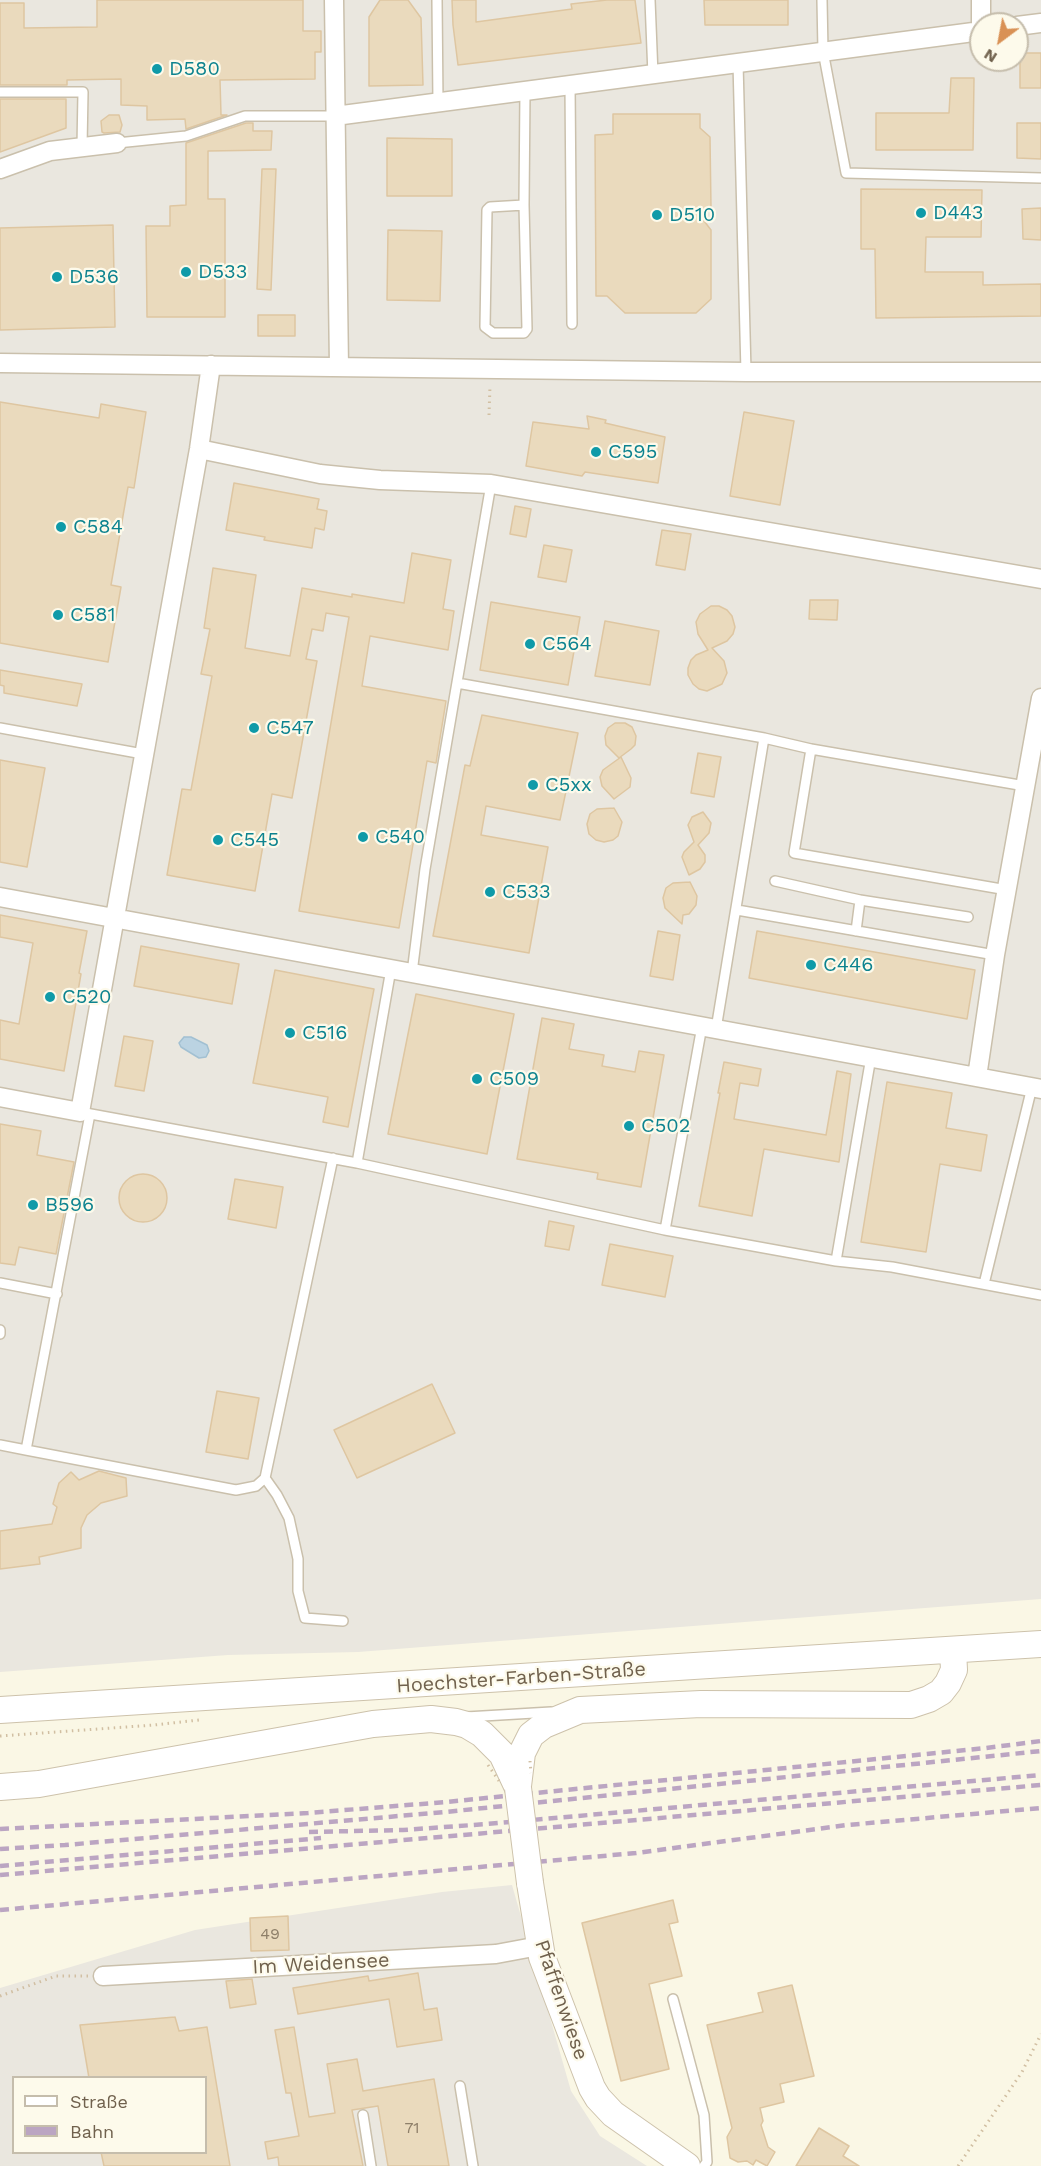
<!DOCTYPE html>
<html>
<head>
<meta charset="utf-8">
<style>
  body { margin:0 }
  #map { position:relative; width:1041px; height:2166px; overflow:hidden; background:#faf7e5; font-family:"Work Sans",sans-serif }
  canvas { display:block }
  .legend { position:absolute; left:12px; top:2076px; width:195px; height:78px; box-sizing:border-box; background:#fdfaeb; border:2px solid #c5bdac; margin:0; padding:8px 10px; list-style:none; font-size:18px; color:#70614d }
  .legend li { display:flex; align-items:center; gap:12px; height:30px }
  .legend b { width:30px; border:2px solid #c5bdac }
  .north { position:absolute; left:969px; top:12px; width:60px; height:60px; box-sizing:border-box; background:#fdfaeb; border:2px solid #c5bdac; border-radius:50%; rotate:212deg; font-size:16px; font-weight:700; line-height:24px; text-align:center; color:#70614d }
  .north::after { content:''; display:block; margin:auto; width:21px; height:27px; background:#d99155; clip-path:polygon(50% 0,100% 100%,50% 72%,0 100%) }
</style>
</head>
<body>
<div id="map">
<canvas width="1041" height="2166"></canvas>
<ul class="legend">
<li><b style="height:8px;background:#fff"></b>Straße</li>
<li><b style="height:8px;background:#bba5c2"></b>Bahn</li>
</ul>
<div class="north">N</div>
</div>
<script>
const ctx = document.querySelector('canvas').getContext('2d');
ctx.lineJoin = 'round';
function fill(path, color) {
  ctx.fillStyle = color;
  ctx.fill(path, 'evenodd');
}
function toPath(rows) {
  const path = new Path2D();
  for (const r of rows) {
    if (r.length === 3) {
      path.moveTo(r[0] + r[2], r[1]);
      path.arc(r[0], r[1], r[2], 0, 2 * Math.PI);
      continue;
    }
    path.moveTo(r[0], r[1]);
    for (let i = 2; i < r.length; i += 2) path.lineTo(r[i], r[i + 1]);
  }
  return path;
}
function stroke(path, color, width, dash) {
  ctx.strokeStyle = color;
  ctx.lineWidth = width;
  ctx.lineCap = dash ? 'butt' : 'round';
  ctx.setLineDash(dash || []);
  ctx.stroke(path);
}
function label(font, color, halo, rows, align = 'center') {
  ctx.font = font + ' "Work Sans",sans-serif';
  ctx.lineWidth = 4.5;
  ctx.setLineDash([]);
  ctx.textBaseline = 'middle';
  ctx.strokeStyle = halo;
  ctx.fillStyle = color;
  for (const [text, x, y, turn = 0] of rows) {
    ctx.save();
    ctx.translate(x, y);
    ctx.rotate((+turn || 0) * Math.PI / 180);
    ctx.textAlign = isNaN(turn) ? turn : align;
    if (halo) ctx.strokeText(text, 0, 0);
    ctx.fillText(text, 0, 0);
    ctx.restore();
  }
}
fill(toPath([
  [0,0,1041,0,1041,1599,358,1652,228,1655,0,1672],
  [981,24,1017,24,1017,60,981,60],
  [512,1885,571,2091,600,2136,647,2166,0,2166,0,1988,195,1930,442,1892],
  [14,2078,206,2078,206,2152,14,2152]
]), '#eae7df');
const water = toPath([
  [184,1037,191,1037,207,1045,209,1051,206,1057,199,1058,181,1047,179,1043,184,1037]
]);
fill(water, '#bbd3e2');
stroke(water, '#a2c0d2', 1.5);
const building = toPath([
  [97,0,303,0,303,31,321,31,321,52,315,52,315,79,220,80,221,115,227,115,186,129,185,119,147,120,147,106,121,105,121,79,67,80,67,85,0,85,0,3,24,3,24,28,97,27,97,0],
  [380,0,408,0,421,18,423,85,369,86,369,17,380,0],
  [452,0,476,0,476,22,572,9,571,4,607,0,635,0,641,43,458,65,453,25,452,0],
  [704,0,788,0,788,25,705,25,704,0],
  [1020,53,1041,53,1041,88,1020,88,1020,53],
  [951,78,974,78,973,150,876,150,876,113,949,113,951,78],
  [0,99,66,99,66,128,0,152,0,99],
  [613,114,700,114,700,128,710,137,711,208,701,217,711,230,711,299,696,313,625,313,607,296,596,296,595,135,613,134,613,114],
  [109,115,119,115,122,125,120,132,104,133,102,132,101,121,109,115],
  [246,123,253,123,253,131,272,131,271,150,208,151,208,199,225,199,225,317,147,317,146,226,170,226,170,206,186,205,186,143,246,123],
  [1017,123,1041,123,1041,159,1017,158,1017,123],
  [387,138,452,139,452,196,387,196,387,138],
  [262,169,276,169,271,290,257,289,262,169],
  [861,189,982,190,981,237,926,237,925,272,983,272,983,285,1041,284,1041,316,876,318,875,249,861,249,861,189],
  [1041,208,1041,240,1023,239,1022,209,1041,208],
  [113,225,115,327,0,330,0,228,113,225],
  [388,230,442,231,440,301,387,300,388,230],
  [258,315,295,315,295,336,258,336,258,315],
  [0,402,99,418,101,404,146,412,134,488,128,487,111,585,121,587,108,662,0,643,0,402],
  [744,412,794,421,780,505,730,496,744,412],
  [587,416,606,420,605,423,665,437,658,483,585,472,582,476,526,466,533,422,589,429,587,416],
  [234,483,319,499,317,509,327,511,324,530,315,528,312,548,264,540,265,537,226,530,234,483],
  [515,506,531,509,526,537,510,534,515,506],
  [662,530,691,534,685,570,656,565,662,530],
  [544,545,572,550,566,582,538,577,544,545],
  [412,553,451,560,443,609,454,611,448,650,370,636,362,686,446,701,436,763,427,761,399,928,299,911,349,617,326,613,323,631,312,629,306,659,317,661,292,798,272,794,255,891,167,875,182,789,191,790,212,676,201,674,210,629,204,628,213,568,256,575,245,648,290,656,302,588,352,597,352,594,404,603,412,553],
  [810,600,838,600,837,620,809,619,810,600],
  [491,602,580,617,568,685,480,670,491,602],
  [711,606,719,606,727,610,732,616,735,627,733,634,727,641,712,648,724,661,727,673,722,684,707,691,699,689,693,684,688,675,688,668,691,660,696,655,708,650,698,634,696,622,700,614,711,606],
  [605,621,659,631,650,685,595,676,605,621],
  [0,670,82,684,77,706,4,693,4,686,0,685,0,670],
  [482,715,578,733,560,820,486,806,481,835,548,847,529,953,433,936,465,765,470,766,482,715],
  [615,723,625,723,632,727,636,736,635,745,631,749,619,758,606,745,605,736,608,728,615,723],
  [698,753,721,757,714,797,691,793,698,753],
  [621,757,631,778,630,787,614,799,602,786,600,777,603,770,621,757],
  [0,760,45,768,27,867,0,862,0,760],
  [614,808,622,822,618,836,613,840,604,842,596,840,589,834,587,824,590,814,597,809,614,808],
  [703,812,711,823,709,833,698,845,705,855,705,862,700,869,689,875,682,857,684,852,694,842,688,825,692,817,703,812],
  [690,882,697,896,696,905,689,914,683,915,682,924,665,908,663,898,666,888,673,883,690,882],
  [0,915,87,931,79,973,81,974,64,1071,0,1059,0,1020,19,1024,33,943,0,937,0,915],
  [658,931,680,935,673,980,650,976,658,931],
  [757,931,975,970,967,1019,749,978,757,931],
  [141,946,239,964,232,1004,134,986,141,946],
  [275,970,374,989,348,1127,323,1122,328,1097,253,1083,275,970],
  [416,994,514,1014,487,1154,388,1134,416,994],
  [542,1018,574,1024,569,1049,604,1055,602,1066,635,1072,639,1051,664,1055,641,1187,597,1179,598,1173,517,1159,542,1018],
  [124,1036,153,1041,144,1091,115,1086,124,1036],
  [724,1062,761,1069,758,1086,740,1083,734,1119,826,1135,837,1071,851,1074,839,1162,764,1149,752,1216,699,1206,720,1093,718,1093,724,1062],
  [887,1082,952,1093,946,1128,987,1135,981,1171,940,1164,926,1252,861,1242,887,1082],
  [0,1124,41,1131,37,1155,74,1162,56,1254,19,1247,15,1265,0,1263,0,1124],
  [143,1198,24],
  [235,1179,283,1187,276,1228,228,1219,235,1179],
  [549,1221,574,1226,569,1250,545,1246,549,1221],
  [610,1244,673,1256,665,1297,602,1285,610,1244],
  [432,1384,455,1433,357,1478,334,1430,432,1384],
  [217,1391,259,1398,248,1459,206,1452,217,1391],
  [99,1471,126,1478,127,1496,101,1503,87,1515,81,1528,81,1548,39,1557,40,1564,0,1569,0,1531,52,1524,57,1507,53,1504,59,1483,71,1472,79,1480,99,1471],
  [673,1900,678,1922,669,1924,682,1976,649,1984,669,2069,621,2081,582,1923,673,1900],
  [288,1916,289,1950,251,1951,250,1918,288,1916],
  [418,1973,424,2010,437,2008,442,2040,397,2047,389,1999,298,2014,293,1988,368,1976,369,1981,418,1973],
  [252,1979,256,2004,230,2008,226,1981,252,1979],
  [792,1985,814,2076,780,2084,784,2102,760,2108,763,2121,761,2125,768,2147,775,2152,767,2166,756,2160,753,2165,747,2161,738,2162,730,2158,727,2137,732,2128,707,2025,763,2012,758,1993,792,1985],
  [175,2017,179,2031,207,2027,230,2166,104,2166,101,2152,206,2152,206,2078,89,2078,80,2025,175,2017],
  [294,2027,309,2117,335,2113,327,2064,357,2059,363,2091,434,2079,449,2166,388,2166,378,2106,352,2110,363,2166,279,2166,278,2157,268,2159,265,2142,299,2136,291,2093,286,2093,275,2030,294,2027],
  [819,2128,849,2146,843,2156,859,2166,796,2166,819,2128]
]);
fill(building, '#eadabd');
stroke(building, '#dec6a1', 1.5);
const lane = toPath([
  [437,0,438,103],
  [650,0,653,75],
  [822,0,823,51,846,173,1041,178],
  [738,63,746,372],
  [570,85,572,324],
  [0,92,83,92,82,147],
  [117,143,186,136,245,116,335,116],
  [524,205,527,329,524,333,493,333,485,327,487,210,490,207,524,205,525,91],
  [457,683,764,738],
  [0,728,143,754],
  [811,749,1025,786],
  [775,881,860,900,856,931],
  [860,900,968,917],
  [737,910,995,955],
  [412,973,425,869,491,484],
  [716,1029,764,738,811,749,794,853,1007,890],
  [80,1112,357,1163,665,1230,836,1261,892,1267,1041,1295],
  [357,1163,391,969],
  [665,1230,702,1026],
  [836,1261,871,1057],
  [0,1283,57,1294],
  [984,1284,1032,1087],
  [0,1330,0,1334],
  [0,1445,26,1450,90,1114],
  [26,1450,236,1490,256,1486,265,1478,333,1158],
  [265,1478,277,1495,289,1518,298,1559,298,1591,305,1618,343,1621],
  [466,1717,551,1712],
  [673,1999,704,2115,707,2162,704,2166],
  [460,2086,473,2166],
  [363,2115,371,2166]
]);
const street = toPath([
  [334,0,339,367],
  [981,0,981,24],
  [1017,26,1041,23],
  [335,116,981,31],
  [0,169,50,151,117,143],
  [0,363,746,372,1041,372],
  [199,449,320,474,380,480,491,484,1041,579],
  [0,897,1041,1089],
  [977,1077,995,955,1041,698],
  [0,1097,80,1112,199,449,211,365],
  [103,1976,496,1954,539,1946]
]);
const secondary = toPath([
  [0,1710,1041,1644],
  [518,1786,522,1753,531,1735,544,1725,580,1710,701,1704,911,1705,929,1699,941,1692,948,1683,954,1670,953,1650],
  [0,1787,39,1784,373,1724,431,1719,456,1722,467,1725,482,1734,502,1754,518,1788],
  [530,1883,542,1957,592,2088,598,2098,613,2114,687,2166]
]);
stroke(lane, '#cac0ac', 12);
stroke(street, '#cac0ac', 21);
stroke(secondary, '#cdc2ab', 28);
stroke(toPath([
  [489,415,490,386],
  [0,1736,154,1725,199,1720],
  [0,1996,56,1976,88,1976],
  [958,2166,1022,2072,1041,2034]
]), '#d1bfa2', 3, [1.5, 4.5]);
stroke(lane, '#fff', 9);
stroke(street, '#fff', 18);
stroke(secondary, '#fff', 26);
stroke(toPath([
  [0,1829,308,1813,446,1802,986,1748,1041,1741],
  [309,1832,403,1830,487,1824,1041,1775],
  [0,1849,65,1845,445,1812,1041,1751],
  [0,1866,321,1838],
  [0,1875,1041,1785],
  [0,1910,636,1853,847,1825,1041,1808]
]), '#bba5c2', 4.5, [9, 6]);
const secondaryBridge = toPath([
  [518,1788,530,1883]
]);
stroke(secondaryBridge, '#cdc2ab', 28, []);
stroke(toPath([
  [530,1761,531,1773],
  [488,1765,499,1781]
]), '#d1bfa2', 3, [1.5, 4.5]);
stroke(secondaryBridge, '#fff', 26);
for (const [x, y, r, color] of [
  [157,69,6,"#0f9aa8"],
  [921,213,6,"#0f9aa8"],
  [657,215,6,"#0f9aa8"],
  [186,272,6,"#0f9aa8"],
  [57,277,6,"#0f9aa8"],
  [596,452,6,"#0f9aa8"],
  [61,527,6,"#0f9aa8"],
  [58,615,6,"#0f9aa8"],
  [530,644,6,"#0f9aa8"],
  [254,728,6,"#0f9aa8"],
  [533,785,6,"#0f9aa8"],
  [363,837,6,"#0f9aa8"],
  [218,840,6,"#0f9aa8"],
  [490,892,6,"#0f9aa8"],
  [811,965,6,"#0f9aa8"],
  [50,997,6,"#0f9aa8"],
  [290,1033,6,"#0f9aa8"],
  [477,1079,6,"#0f9aa8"],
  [629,1126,6,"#0f9aa8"],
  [33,1205,6,"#0f9aa8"]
]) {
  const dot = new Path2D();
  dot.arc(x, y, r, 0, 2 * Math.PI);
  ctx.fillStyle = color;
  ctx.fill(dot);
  stroke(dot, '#fdfaeb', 2);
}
label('16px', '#8e7f69', null, [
  ["49",270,1934],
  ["71",412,2128]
]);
label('20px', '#0d838f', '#fdfaeb', [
  ["D580",169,69],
  ["D443",933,213],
  ["D510",669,215],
  ["D533",198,272],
  ["D536",69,277],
  ["C595",608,452],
  ["C584",73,527],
  ["C581",70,615],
  ["C564",542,644],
  ["C547",266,728],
  ["C5xx",545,785],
  ["C540",375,837],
  ["C545",230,840],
  ["C533",502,892],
  ["C446",823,965],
  ["C520",62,997],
  ["C516",302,1033],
  ["C509",489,1079],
  ["C502",641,1126],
  ["B596",45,1205]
], 'left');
label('20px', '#70614d', '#fdfaeb', [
  ["Hoechster-Farben-Straße",521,1678,-4],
  ["Im Weidensee",321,1964,-3],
  ["Pfaffenwiese",561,2000,71]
]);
</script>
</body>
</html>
